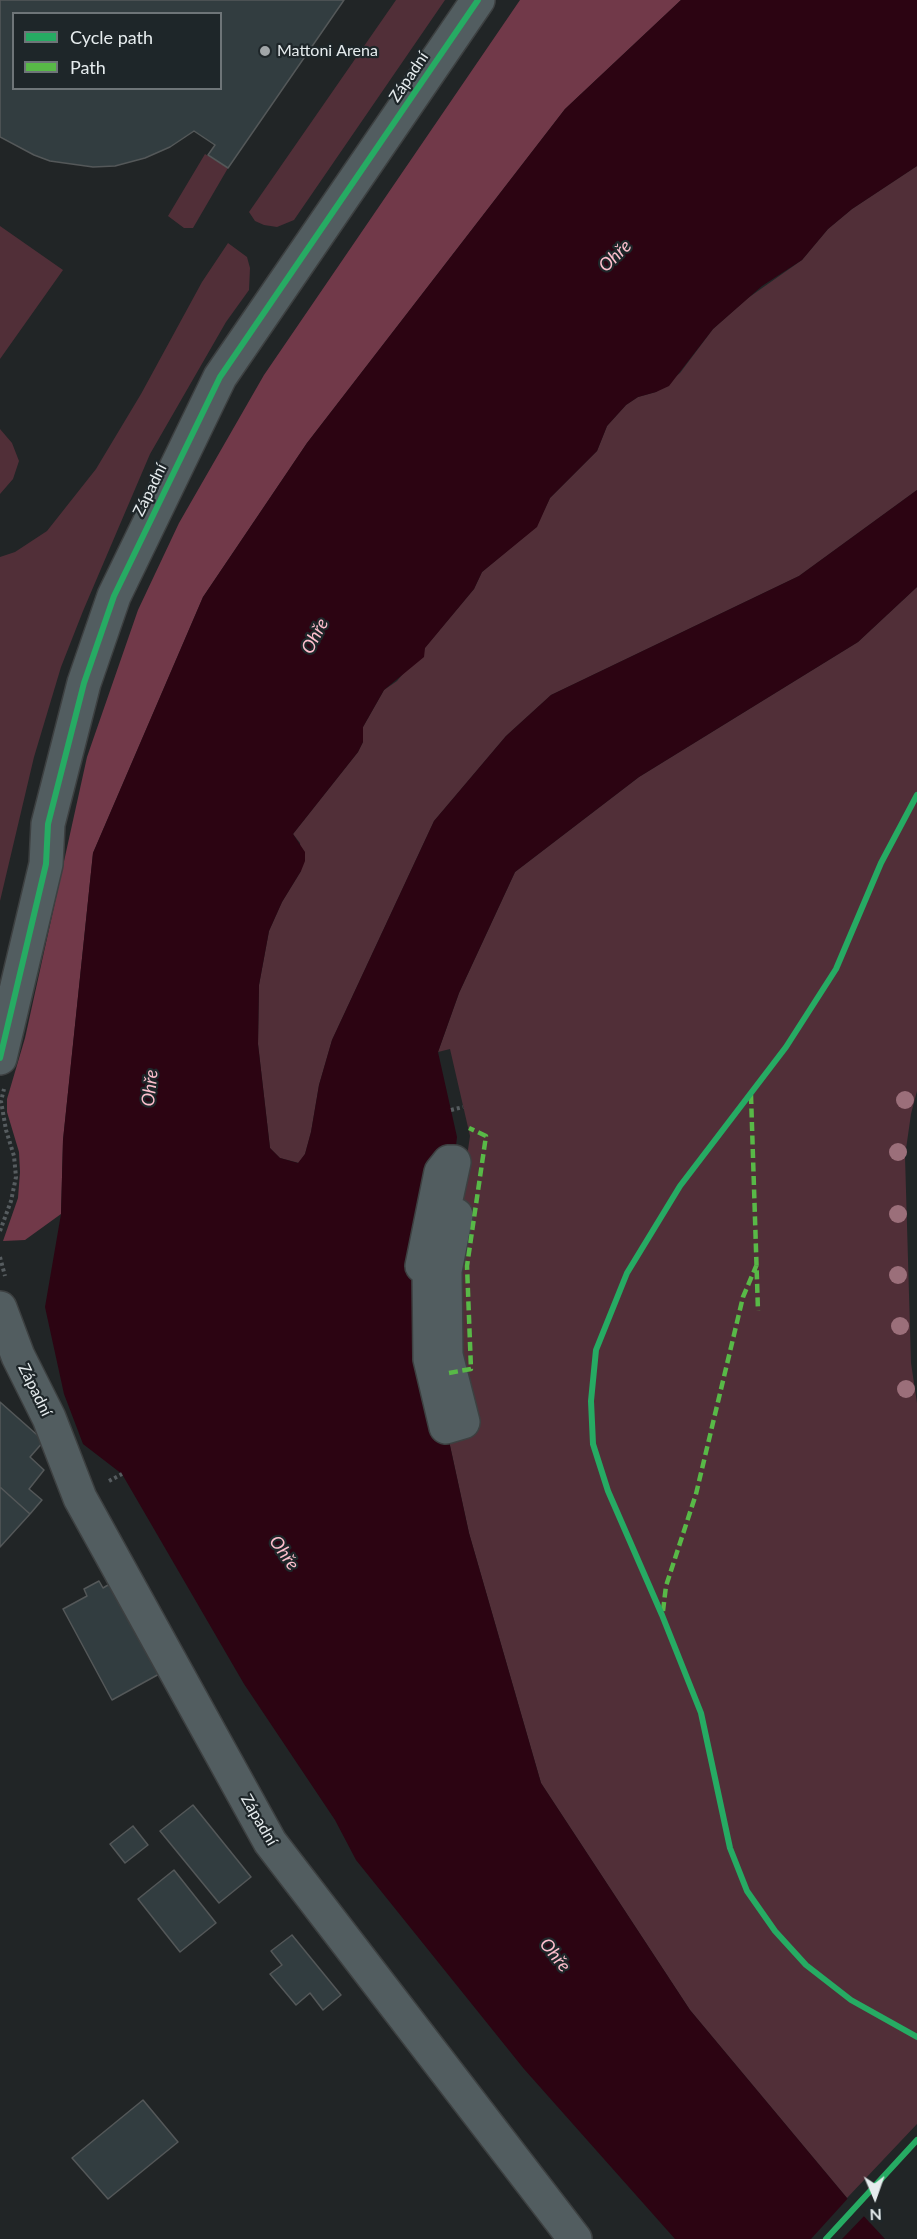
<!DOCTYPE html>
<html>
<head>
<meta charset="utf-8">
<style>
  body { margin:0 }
  #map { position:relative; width:917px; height:2239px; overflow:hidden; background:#212526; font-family:Lato,sans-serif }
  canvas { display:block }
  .legend { position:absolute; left:12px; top:12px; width:210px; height:78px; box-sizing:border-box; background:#1e2629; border:2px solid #6e7578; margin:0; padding:8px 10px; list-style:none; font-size:18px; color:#e6ecee }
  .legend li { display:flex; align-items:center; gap:12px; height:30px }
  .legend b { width:30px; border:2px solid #6e7578 }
  .north { position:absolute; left:845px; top:2167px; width:60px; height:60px; -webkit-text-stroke:4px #1e2629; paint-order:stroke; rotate:178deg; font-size:16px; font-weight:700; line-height:24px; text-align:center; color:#e6ecee }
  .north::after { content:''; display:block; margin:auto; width:21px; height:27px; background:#e6ecee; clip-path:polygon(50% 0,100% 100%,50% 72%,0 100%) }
</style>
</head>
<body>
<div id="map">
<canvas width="917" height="2239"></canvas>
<ul class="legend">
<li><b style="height:8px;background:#26ab63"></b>Cycle path</li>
<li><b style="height:8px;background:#58b947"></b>Path</li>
</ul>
<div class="north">N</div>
</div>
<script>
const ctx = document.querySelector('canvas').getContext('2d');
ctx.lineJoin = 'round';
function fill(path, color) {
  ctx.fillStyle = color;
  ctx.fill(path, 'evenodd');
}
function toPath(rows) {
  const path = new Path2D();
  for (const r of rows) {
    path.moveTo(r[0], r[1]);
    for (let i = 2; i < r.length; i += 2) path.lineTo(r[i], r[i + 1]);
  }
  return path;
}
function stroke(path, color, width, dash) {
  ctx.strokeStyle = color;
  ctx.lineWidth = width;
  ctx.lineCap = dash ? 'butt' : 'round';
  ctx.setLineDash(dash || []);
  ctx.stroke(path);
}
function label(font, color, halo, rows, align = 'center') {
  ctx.font = font + ' Lato,sans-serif';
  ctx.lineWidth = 4.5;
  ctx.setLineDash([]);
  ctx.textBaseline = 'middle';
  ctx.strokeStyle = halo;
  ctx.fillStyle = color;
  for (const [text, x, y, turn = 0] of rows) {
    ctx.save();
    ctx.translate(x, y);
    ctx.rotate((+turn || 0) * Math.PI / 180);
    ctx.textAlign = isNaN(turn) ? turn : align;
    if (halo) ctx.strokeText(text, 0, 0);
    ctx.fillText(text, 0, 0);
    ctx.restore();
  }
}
fill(toPath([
  [396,0,445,0,294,220,277,227,264,225,255,221,249,212],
  [205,154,228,168,193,228,184,228,168,216],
  [917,166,917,490,799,576,551,695,506,736,434,821,332,1040,319,1085,311,1132,305,1154,299,1163,280,1158,270,1148,258,1044,259,985,269,931,282,902,301,871,300,843,293,834,358,752,363,742,363,727,384,690,397,681,474,589,482,572,536,527,550,498,597,451,607,426,626,405,638,397,656,392,680,373,713,329,748,298,802,260,828,229,852,209],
  [0,226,63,270,0,359],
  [228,243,247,257,250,268,249,290,226,322,150,454,83,611,61,667,34,757,0,901,0,557,15,552,47,531,96,469,141,394,202,282],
  [0,429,12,443,19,461,13,479,0,494],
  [917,587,917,1091,911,1114,905,1156,911,1363,917,1403,917,2124,847,2198,690,2010,541,1783,469,1533,446,1427,441,1172,466,1163,470,1136,450,1049,438,1052,459,993,515,872,639,777,858,642]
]), '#512f38');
fill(toPath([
  [520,0,681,0,565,109,307,443,203,597,93,853,63,1140,61,1214,25,1240,3,1241,18,1198,20,1172,19,1152,7,1112,7,1099,25,1038,87,757,138,610,179,523,264,375]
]), '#713949');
fill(toPath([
  [681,0,917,0,917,166,852,209,828,229,802,260,762,286,713,329,669,386,656,392,638,397,626,405,607,426,597,451,550,498,537,527,482,572,474,589,425,648,424,657,384,690,363,727,363,742,358,752,293,834,305,852,305,861,301,871,282,902,269,931,259,985,258,1044,270,1148,280,1158,298,1163,305,1154,311,1132,319,1085,332,1040,434,821,506,736,551,695,799,576,917,490,917,587,858,642,639,777,515,872,459,993,438,1052,457,1137,454,1162,446,1427,469,1533,541,1783,690,2010,847,2198,885,2239,675,2239,524,2069,356,1860,335,1820,244,1684,122,1474,83,1444,64,1394,45,1307,61,1214,63,1140,93,853,203,597,307,443,565,109]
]), '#2c0412');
fill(toPath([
  [850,2196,866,2214,842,2239,811,2239]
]), '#212526');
const building = toPath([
  [0,0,344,0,228,168,208,155,215,145,194,131,170,147,145,158,115,166,93,167,50,161,34,155,0,137,0,0],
  [14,14,220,14,220,88,14,88,14,14],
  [0,1402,44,1441,30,1457,44,1470,29,1489,42,1500,30,1514,0,1487,0,1402],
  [0,1487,30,1514,0,1547,0,1487],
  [99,1581,103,1588,113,1582,161,1673,112,1700,63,1609,87,1596,84,1589,99,1581],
  [193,1805,251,1877,219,1903,160,1831,193,1805],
  [133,1826,148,1845,125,1863,110,1844,133,1826],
  [174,1870,216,1923,180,1952,138,1899,174,1870],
  [292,1935,341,1995,323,2010,310,1993,296,2005,270,1974,282,1965,271,1951,292,1935],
  [143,2100,178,2142,108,2199,72,2158,143,2100]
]);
fill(building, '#323d40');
stroke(building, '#545859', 1.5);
const minor = toPath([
  [0,1058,46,864,48,824,84,683,114,596,220,377,478,0],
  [449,1162,454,1162,443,1213,456,1215,445,1271,446,1355,463,1422,446,1427,430,1359,429,1268,422,1266,441,1172,449,1162],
  [0,1308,18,1356,49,1418,80,1498,270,1842,575,2239]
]);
stroke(minor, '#3d4041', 36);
stroke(toPath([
  [451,1110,463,1107],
  [0,1231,11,1201,16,1177,14,1156,6,1130,1,1101,4,1089],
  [0,1257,5,1276],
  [109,1481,122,1474],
  [888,2171,917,2140]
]), '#565c5f', 4, [3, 3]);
stroke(minor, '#525d60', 33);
stroke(toPath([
  [751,1095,758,1311],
  [449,1373,471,1369,467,1266,486,1136,469,1128],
  [663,1611,666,1586,696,1494,743,1297,757,1264]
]), '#58b947', 4.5, [9, 4.5]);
stroke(toPath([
  [917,795,881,863,836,969,786,1047,680,1186,627,1273,596,1350,591,1401,593,1444,608,1491,662,1615,701,1713,730,1848,747,1891,775,1931,806,1965,851,2000,917,2037],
  [0,1058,46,864,48,824,84,683,114,596,220,377,478,0],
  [826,2239,917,2140]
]), '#26ab63', 6);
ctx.fillStyle = '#9b6f7a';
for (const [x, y] of [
  [905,1100],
  [898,1152],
  [898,1214],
  [898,1275],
  [900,1326],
  [906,1389]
]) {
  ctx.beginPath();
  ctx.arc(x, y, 9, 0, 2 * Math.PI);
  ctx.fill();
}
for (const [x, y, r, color] of [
  [265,51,6,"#a1a6a8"]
]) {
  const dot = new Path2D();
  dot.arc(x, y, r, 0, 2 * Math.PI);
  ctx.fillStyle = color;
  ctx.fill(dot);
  stroke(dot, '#1e2629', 2);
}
label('16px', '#e6ecee', '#1e2629', [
  ["Mattoni Arena",277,51]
], 'left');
label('16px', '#e6ecee', '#1e2629', [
  ["Západní",409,77,-56],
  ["Západní",150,490,-64],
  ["Západní",35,1390,64],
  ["Západní",259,1820,60]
]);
label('italic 18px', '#fcbecc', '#1e2629', [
  ["Ohře",615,256,-44],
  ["Ohře",315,636,-62],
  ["Ohře",150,1088,-84],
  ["Ohře",284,1553,55],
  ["Ohře",555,1955,51]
]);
</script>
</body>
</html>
